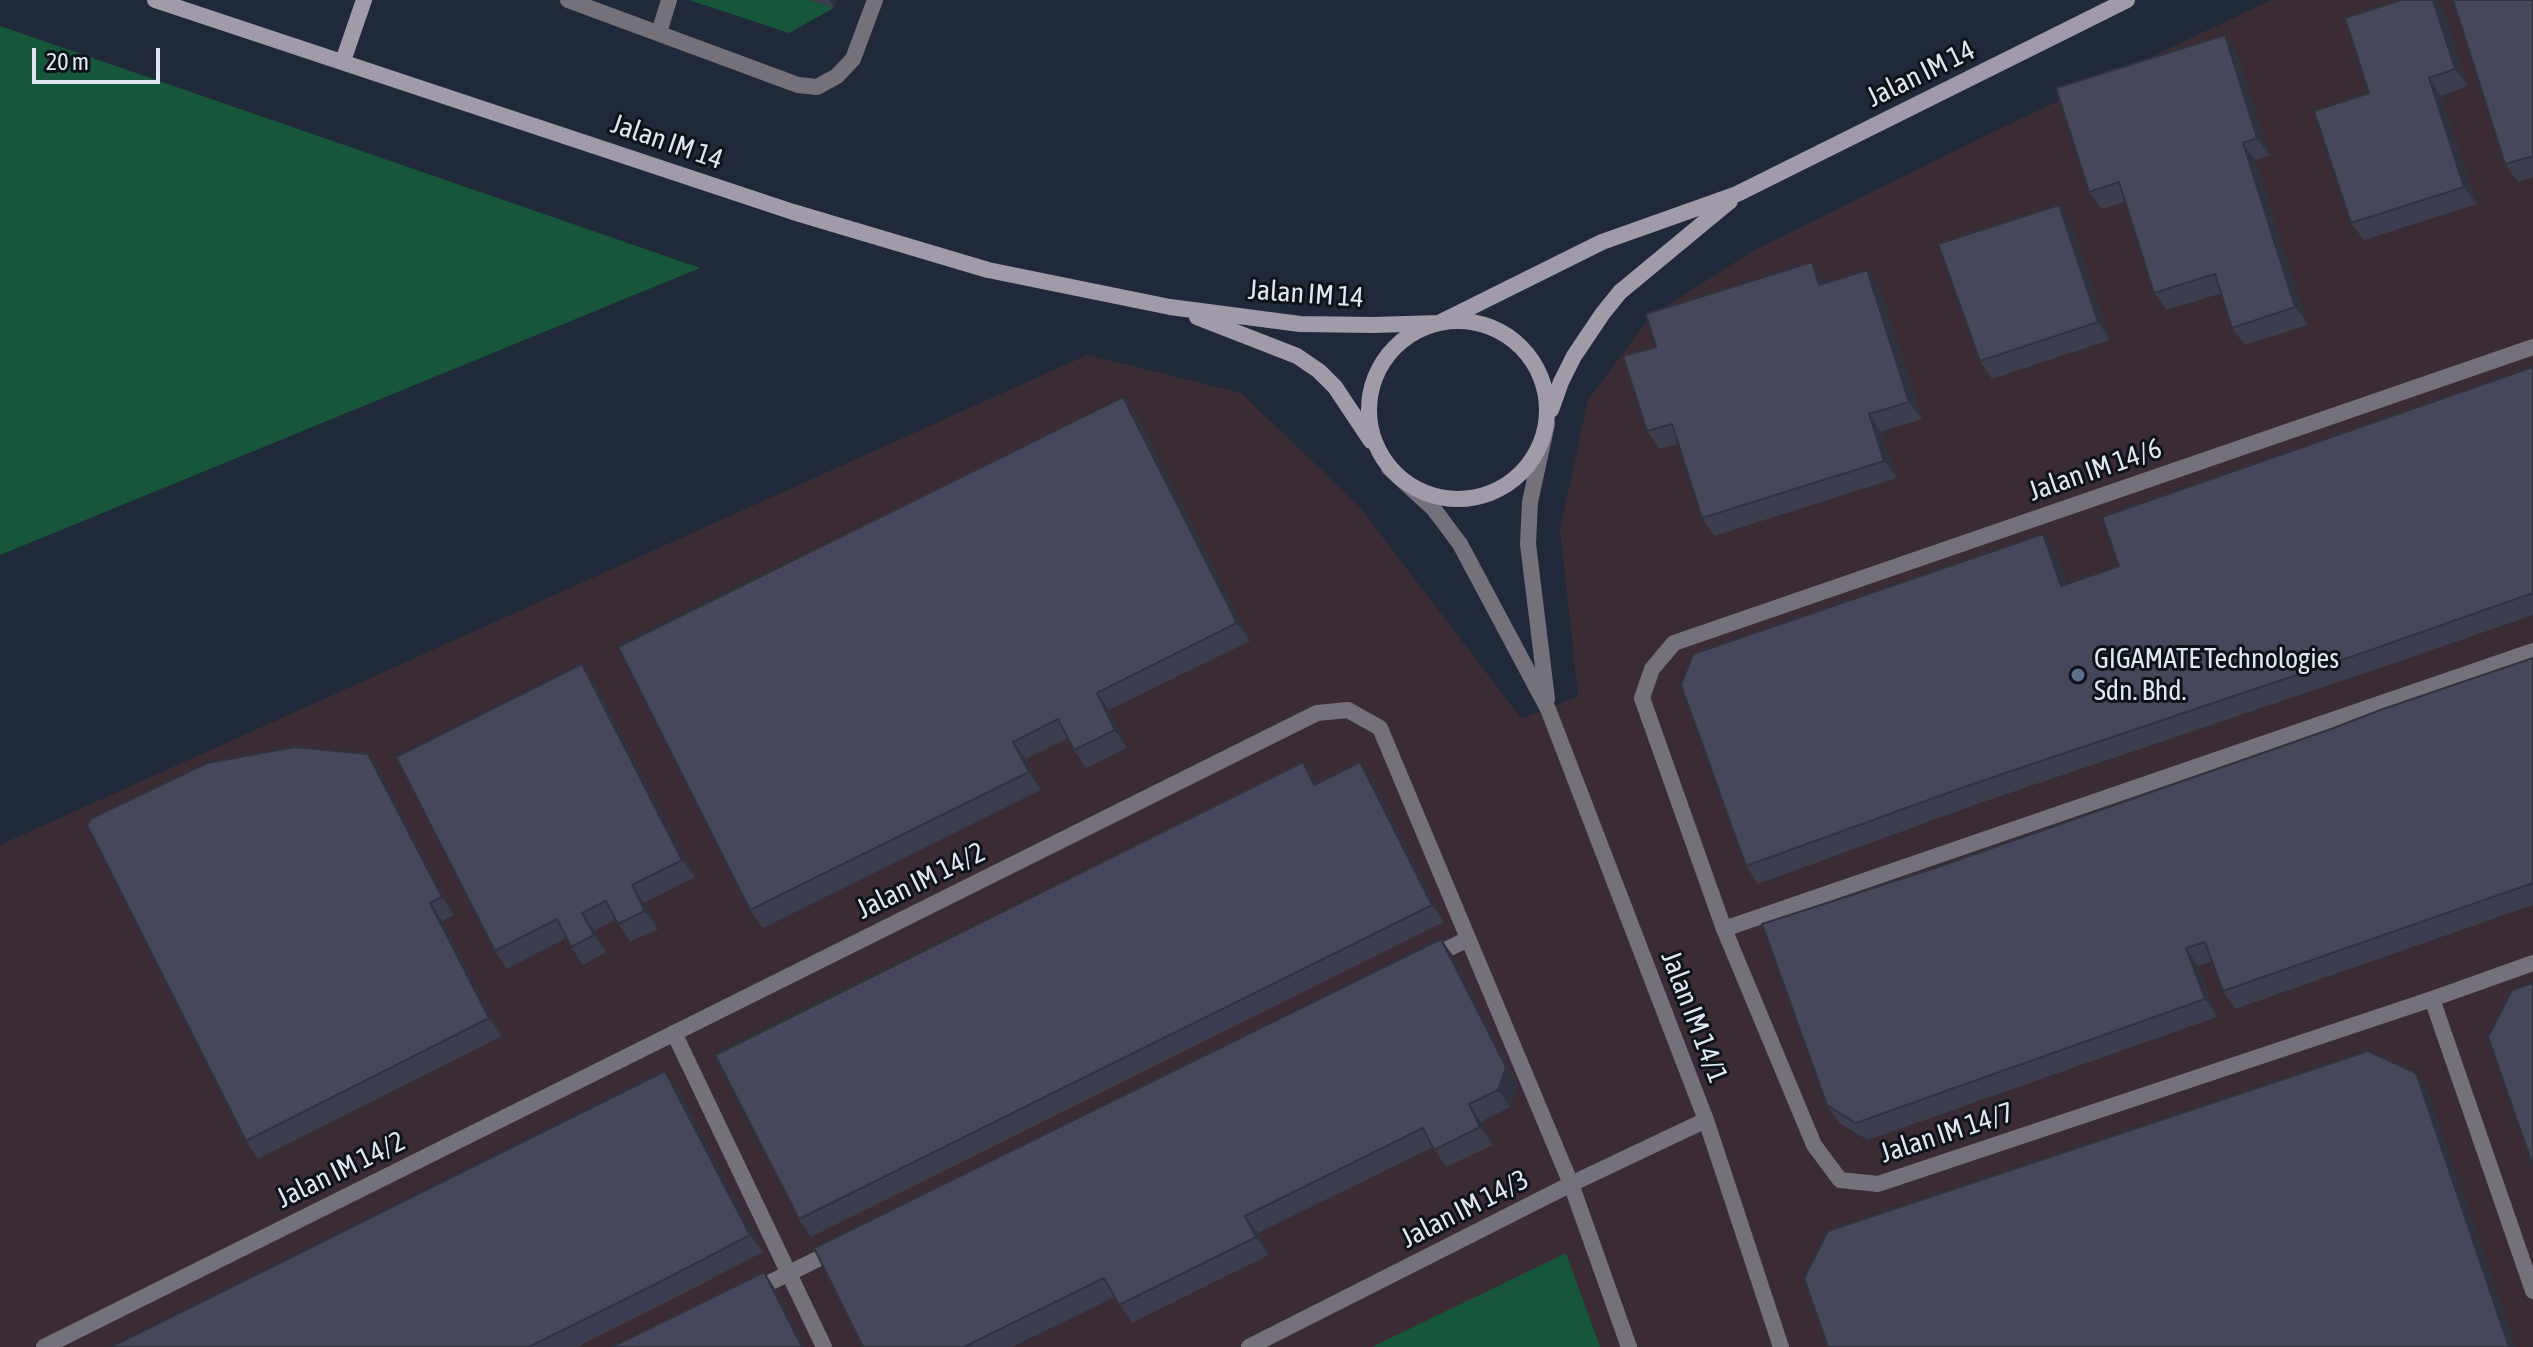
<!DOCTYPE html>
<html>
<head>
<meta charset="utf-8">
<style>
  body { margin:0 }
  #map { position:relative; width:2533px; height:1347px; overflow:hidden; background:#20293a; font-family:"Asap Condensed",sans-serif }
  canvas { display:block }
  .scale { position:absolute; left:32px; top:48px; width:128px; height:36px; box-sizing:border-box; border:4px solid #e0e7f2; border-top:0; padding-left:10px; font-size:24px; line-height:28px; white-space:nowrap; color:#e0e7f2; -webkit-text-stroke:6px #0e1219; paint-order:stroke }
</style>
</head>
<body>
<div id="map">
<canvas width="2533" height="1347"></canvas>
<div class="scale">20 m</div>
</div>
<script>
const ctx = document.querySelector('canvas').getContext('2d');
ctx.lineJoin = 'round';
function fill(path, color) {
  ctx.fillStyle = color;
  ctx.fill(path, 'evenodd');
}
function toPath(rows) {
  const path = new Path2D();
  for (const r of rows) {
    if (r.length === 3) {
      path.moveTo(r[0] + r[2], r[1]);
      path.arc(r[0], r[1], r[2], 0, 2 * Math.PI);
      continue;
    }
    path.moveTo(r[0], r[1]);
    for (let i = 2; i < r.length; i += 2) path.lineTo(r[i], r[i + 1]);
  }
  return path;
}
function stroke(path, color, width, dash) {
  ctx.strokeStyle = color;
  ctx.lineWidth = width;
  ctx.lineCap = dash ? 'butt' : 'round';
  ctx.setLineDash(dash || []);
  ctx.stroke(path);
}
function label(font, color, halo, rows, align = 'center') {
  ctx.font = font + ' "Asap Condensed",sans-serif';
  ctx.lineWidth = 6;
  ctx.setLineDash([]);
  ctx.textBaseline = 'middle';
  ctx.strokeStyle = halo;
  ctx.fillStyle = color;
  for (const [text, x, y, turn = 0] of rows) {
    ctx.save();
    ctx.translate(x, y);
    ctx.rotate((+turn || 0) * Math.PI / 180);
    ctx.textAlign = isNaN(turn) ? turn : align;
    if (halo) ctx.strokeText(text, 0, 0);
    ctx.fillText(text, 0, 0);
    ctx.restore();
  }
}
fill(toPath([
  [2271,0,2533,0,2533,1347,0,1347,0,845,1087,355,1241,393,1358,505,1521,718,1548,709,1578,696,1560,529,1588,400,1651,316,1751,252,1993,132]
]), '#3b2b35');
fill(toPath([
  [689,0,810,0,834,8,789,33],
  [0,26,700,268,0,555],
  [1566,1253,1600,1347,1372,1347]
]), '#16573b');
stroke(toPath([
  [659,33,669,0],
  [1724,929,2533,651],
  [1429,958,1468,939],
  [2432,999,2533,1291],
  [674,1033,824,1347],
  [751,1292,838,1249]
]), '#75717b', 16);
stroke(toPath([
  [568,0,798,85,817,87,837,76,853,59,875,0],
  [2533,347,1674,643,1652,669,1642,698,1724,929,1814,1145,1840,1180,1878,1184,2432,999,2533,963],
  [1547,424,1530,502,1528,544,1547,699],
  [1389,468,1433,508,1460,544,1548,709,1706,1120,1781,1347],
  [44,1347,1317,713,1348,710,1380,728,1571,1184,1629,1347],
  [1249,1347,1571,1184,1706,1120]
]), '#75717b', 16);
stroke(toPath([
  [155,0,793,212,988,270,1170,307,1300,324,1373,325,1439,323,1602,242,1737,194,2127,0],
  [343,61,364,0],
  [1197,317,1297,356,1319,371,1335,387,1371,441],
  [1458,410,89],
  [1551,410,1561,382,1574,356,1603,313,1620,292,1730,201]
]), '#a09aa9', 16);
fill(toPath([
  [810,0,837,0,834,8],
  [2401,0,2437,0,2443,8,2468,86,2441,96,2477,204,2364,240,2351,223,2369,93],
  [2533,0,2533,177,2518,182,2505,164],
  [2225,35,2237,53,2270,156,2255,160,2308,325,2245,345,2232,328,2222,293,2167,310,2154,293,2125,202,2102,209,2089,192],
  [2059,205,2071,223,2110,340,1992,379,1980,361],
  [1812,262,1825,283,1867,270,1880,288,1922,419,1881,432,1897,478,1714,536,1702,518,1678,444,1660,449,1647,431],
  [2533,367,2533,615,2377,669,1977,804,1758,884,1746,866,2056,552,2067,584,2119,566],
  [1123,397,1136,415,1250,641,1109,710,1127,748,1086,768,1074,750,1068,738,1026,759,1041,790,763,928,750,910],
  [2533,658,2533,905,2235,1009,2223,991,2212,961,2198,966,2217,1017,1868,1140,1839,1123,1827,1105,1938,867],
  [594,681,695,877,644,903,658,929,630,942,616,920,595,930,606,952,583,965,571,947,566,938,507,969,495,951],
  [368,754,380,772,454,915,442,921,502,1036,258,1159,246,1141],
  [1303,762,1317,783,1373,780,1444,922,811,1237,799,1219],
  [1454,957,1518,1085,1510,1107,1481,1122,1493,1145,1446,1167,1433,1147,1258,1233,1269,1255,1132,1323,1115,1297,1012,1347,863,1347],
  [678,1089,763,1252,671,1300,577,1347,111,1347]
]), '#3c3d4e');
fill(toPath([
  [829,0,837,0,834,8],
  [2433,0,2437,0,2443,8,2468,86,2455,69],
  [2225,35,2237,53,2270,156,2257,138],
  [2429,78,2441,96,2477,204,2464,187],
  [2243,143,2255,160,2308,325,2295,307],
  [2059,205,2071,223,2110,340,2098,322],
  [1812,262,1824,280,1832,303,1819,285],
  [1867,270,1880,288,1922,419,1909,402],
  [1123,397,1136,415,1250,641,1237,623],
  [1869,414,1881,432,1897,478,1884,461],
  [2043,534,2056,552,2073,604,2061,586],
  [582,664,594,681,695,877,682,860],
  [1097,693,1109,710,1127,748,1115,730],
  [1013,742,1026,759,1041,790,1029,772],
  [368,754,380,772,454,915,442,897],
  [1303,762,1315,780,1326,803,1314,785],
  [1360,762,1373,780,1444,922,1432,905],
  [632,885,644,903,658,929,645,911],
  [430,903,442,921,502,1036,489,1018],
  [582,913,595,930,606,952,594,935],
  [1441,939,1454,957,1518,1085,1510,1107,1498,1090],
  [2186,948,2198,966,2217,1017,2205,999],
  [665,1071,678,1089,763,1252,750,1235],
  [2416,1073,2428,1091,2516,1347,2509,1347],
  [1469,1104,1481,1122,1493,1145,1480,1127],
  [1245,1216,1258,1233,1269,1255,1256,1237],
  [764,1272,776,1290,805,1347,802,1347]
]), '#313240');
const building = toPath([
  [2401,0,2433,0,2455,69,2429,78,2464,187,2351,223,2314,111,2369,93,2345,18,2401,0],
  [2453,0,2533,0,2533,156,2505,164,2453,0],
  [2225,35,2257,138,2243,143,2295,307,2232,328,2215,274,2154,293,2119,182,2089,192,2056,88,2225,35],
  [2059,205,2098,322,1980,361,1938,244,2059,205],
  [1812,262,1819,285,1867,270,1909,402,1869,414,1884,461,1702,518,1672,424,1647,431,1623,356,1656,347,1646,314,1812,262],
  [2533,367,2533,593,2365,652,1964,787,1746,866,1681,685,1693,654,2043,534,2061,586,2119,566,2102,517,2533,367],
  [1123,397,1237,623,1097,693,1115,730,1074,750,1058,719,1013,742,1029,772,750,910,618,647,1123,397],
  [2533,658,2533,883,2223,991,2205,942,2186,948,2205,999,1856,1123,1827,1105,1762,924,1938,867,2331,729,2383,709,2533,658],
  [582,664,682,860,632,885,645,911,618,924,606,901,582,913,594,935,571,947,557,919,495,951,396,757,582,664],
  [295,747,368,754,442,897,430,903,489,1018,246,1141,87,825,92,818,207,763,295,747],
  [1303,762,1314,785,1360,762,1432,905,799,1219,715,1055,1303,762],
  [1441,939,1506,1067,1498,1090,1469,1104,1480,1127,1434,1150,1423,1128,1245,1216,1256,1237,1119,1305,1104,1278,964,1347,863,1347,814,1248,1441,939],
  [2533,983,2533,1166,2488,1037,2512,990,2533,983],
  [2368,1051,2416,1073,2509,1347,1828,1347,1804,1278,1828,1231,2368,1051],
  [665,1071,750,1235,658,1283,529,1347,111,1347,665,1071],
  [764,1272,802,1347,612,1347,764,1272]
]);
fill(building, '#46475b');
stroke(building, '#313240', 2);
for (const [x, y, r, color] of [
  [2078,675,8,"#5c6f8a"]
]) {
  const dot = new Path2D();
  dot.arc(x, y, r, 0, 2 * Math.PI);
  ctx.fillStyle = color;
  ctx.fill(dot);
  stroke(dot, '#0e1219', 3);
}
label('28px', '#e0e7f2', '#0e1219', [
  ["Jalan IM 14",1921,74,-26],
  ["Jalan IM 14",667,142,19],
  ["Jalan IM 14",1306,294,4],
  ["Jalan IM 14/6",2095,470,-19],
  ["Jalan IM 14/2",921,881,-26],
  ["Jalan IM 14/1",1694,1017,69],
  ["Jalan IM 14/7",1947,1133,-18],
  ["Jalan IM 14/2",341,1170,-26],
  ["Jalan IM 14/3",1465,1209,-27]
]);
label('28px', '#e0e7f2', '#0e1219', [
  ["GIGAMATE Technologies",2094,659],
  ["Sdn. Bhd.",2094,691]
], 'left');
</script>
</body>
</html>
